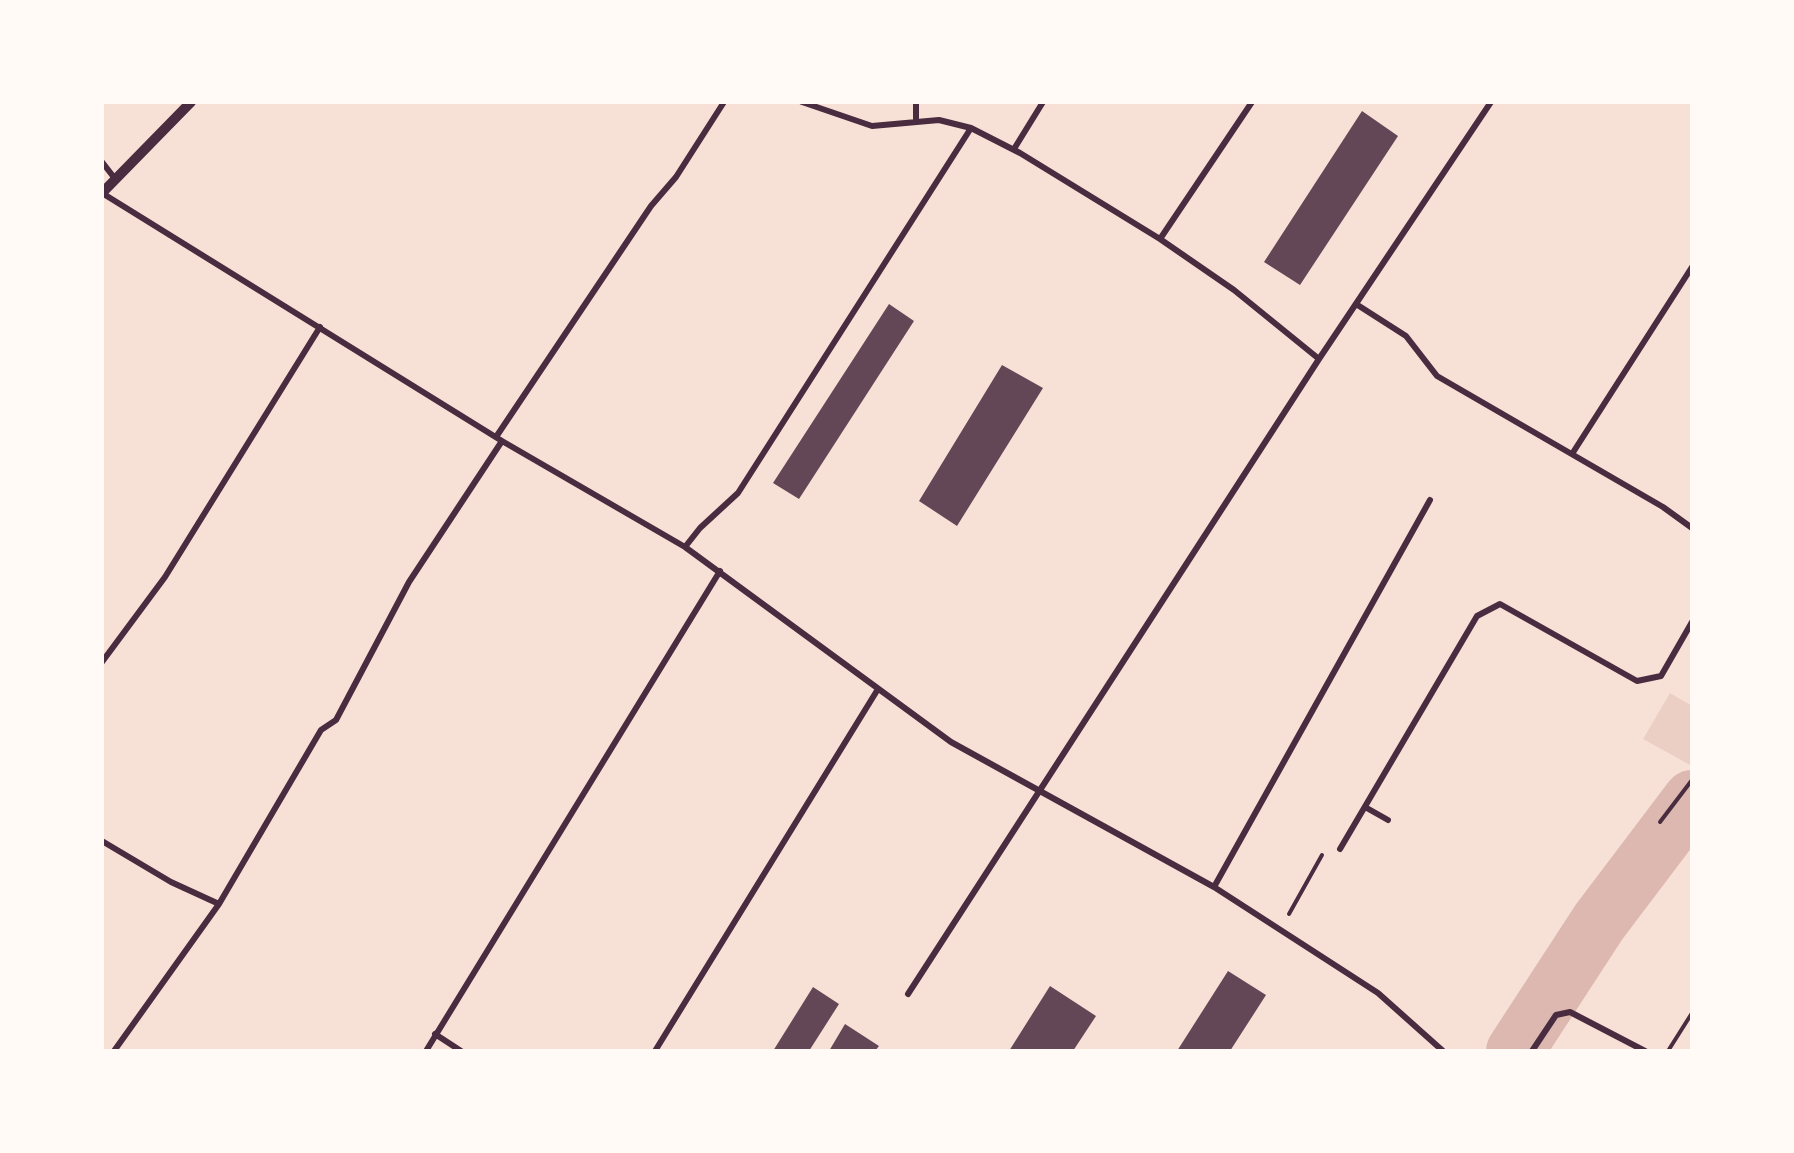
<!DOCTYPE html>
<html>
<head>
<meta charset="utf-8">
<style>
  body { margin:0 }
  #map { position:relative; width:1794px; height:1153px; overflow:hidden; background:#f7e1d7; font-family:Montserrat,sans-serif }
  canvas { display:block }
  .frame { position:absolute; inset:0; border:104px solid #fffaf5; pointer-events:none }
</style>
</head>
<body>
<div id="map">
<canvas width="1794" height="1153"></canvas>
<div class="frame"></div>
</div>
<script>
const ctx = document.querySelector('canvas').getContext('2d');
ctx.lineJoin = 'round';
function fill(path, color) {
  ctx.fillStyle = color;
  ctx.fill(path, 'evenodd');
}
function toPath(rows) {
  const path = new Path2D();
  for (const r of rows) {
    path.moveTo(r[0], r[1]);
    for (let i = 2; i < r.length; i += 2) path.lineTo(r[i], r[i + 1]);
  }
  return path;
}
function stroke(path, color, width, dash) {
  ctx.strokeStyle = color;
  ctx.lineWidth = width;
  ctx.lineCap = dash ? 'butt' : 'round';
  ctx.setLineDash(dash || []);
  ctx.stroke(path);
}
fill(toPath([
  [1670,693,1692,706,1692,766,1643,739]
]), '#ebcfc5');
stroke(toPath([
  [1515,1051,1599,922,1692,799]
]), '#dcb8b0', 58);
fill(toPath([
  [1362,111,1398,136,1300,285,1264,262],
  [889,304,914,321,799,499,773,483],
  [1002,365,1043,388,957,526,919,501],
  [1228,971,1266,995,1230,1051,1177,1051],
  [1050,986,1096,1016,1073,1051,1009,1051],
  [813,987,839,1004,809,1051,773,1051],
  [845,1024,879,1046,875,1051,829,1051]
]), '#644757');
stroke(toPath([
  [1660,822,1692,780],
  [1289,914,1322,855],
  [1668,1051,1692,1013]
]), '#4a2c40', 4);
stroke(toPath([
  [802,102,872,126,939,120,971,128],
  [916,102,916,121],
  [1014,149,1043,102],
  [102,162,116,180],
  [102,193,502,441,685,547,951,742,1214,887,1378,993,1443,1051],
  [1160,239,1252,102],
  [1356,304,1406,336,1437,376,1663,507,1692,528],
  [496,437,651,206,676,177,724,102],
  [1572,454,1692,267],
  [685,547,700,528,738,493,971,128,1020,153,1160,239,1234,290,1319,359],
  [102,662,165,577,320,327],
  [1365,807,1388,820],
  [102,841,171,882,219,904],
  [1340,849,1477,616,1500,604,1637,681,1661,676,1692,622],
  [1214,887,1430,500],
  [908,994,1319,359,1491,102],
  [435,1034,461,1051],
  [114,1051,219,904,321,730,336,720,409,582,502,441],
  [426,1051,720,571],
  [655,1051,878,689],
  [1532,1051,1556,1015,1570,1012,1645,1051]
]), '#4a2c40', 6);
stroke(toPath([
  [102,193,191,102]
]), '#4a2c40', 10);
</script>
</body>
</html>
